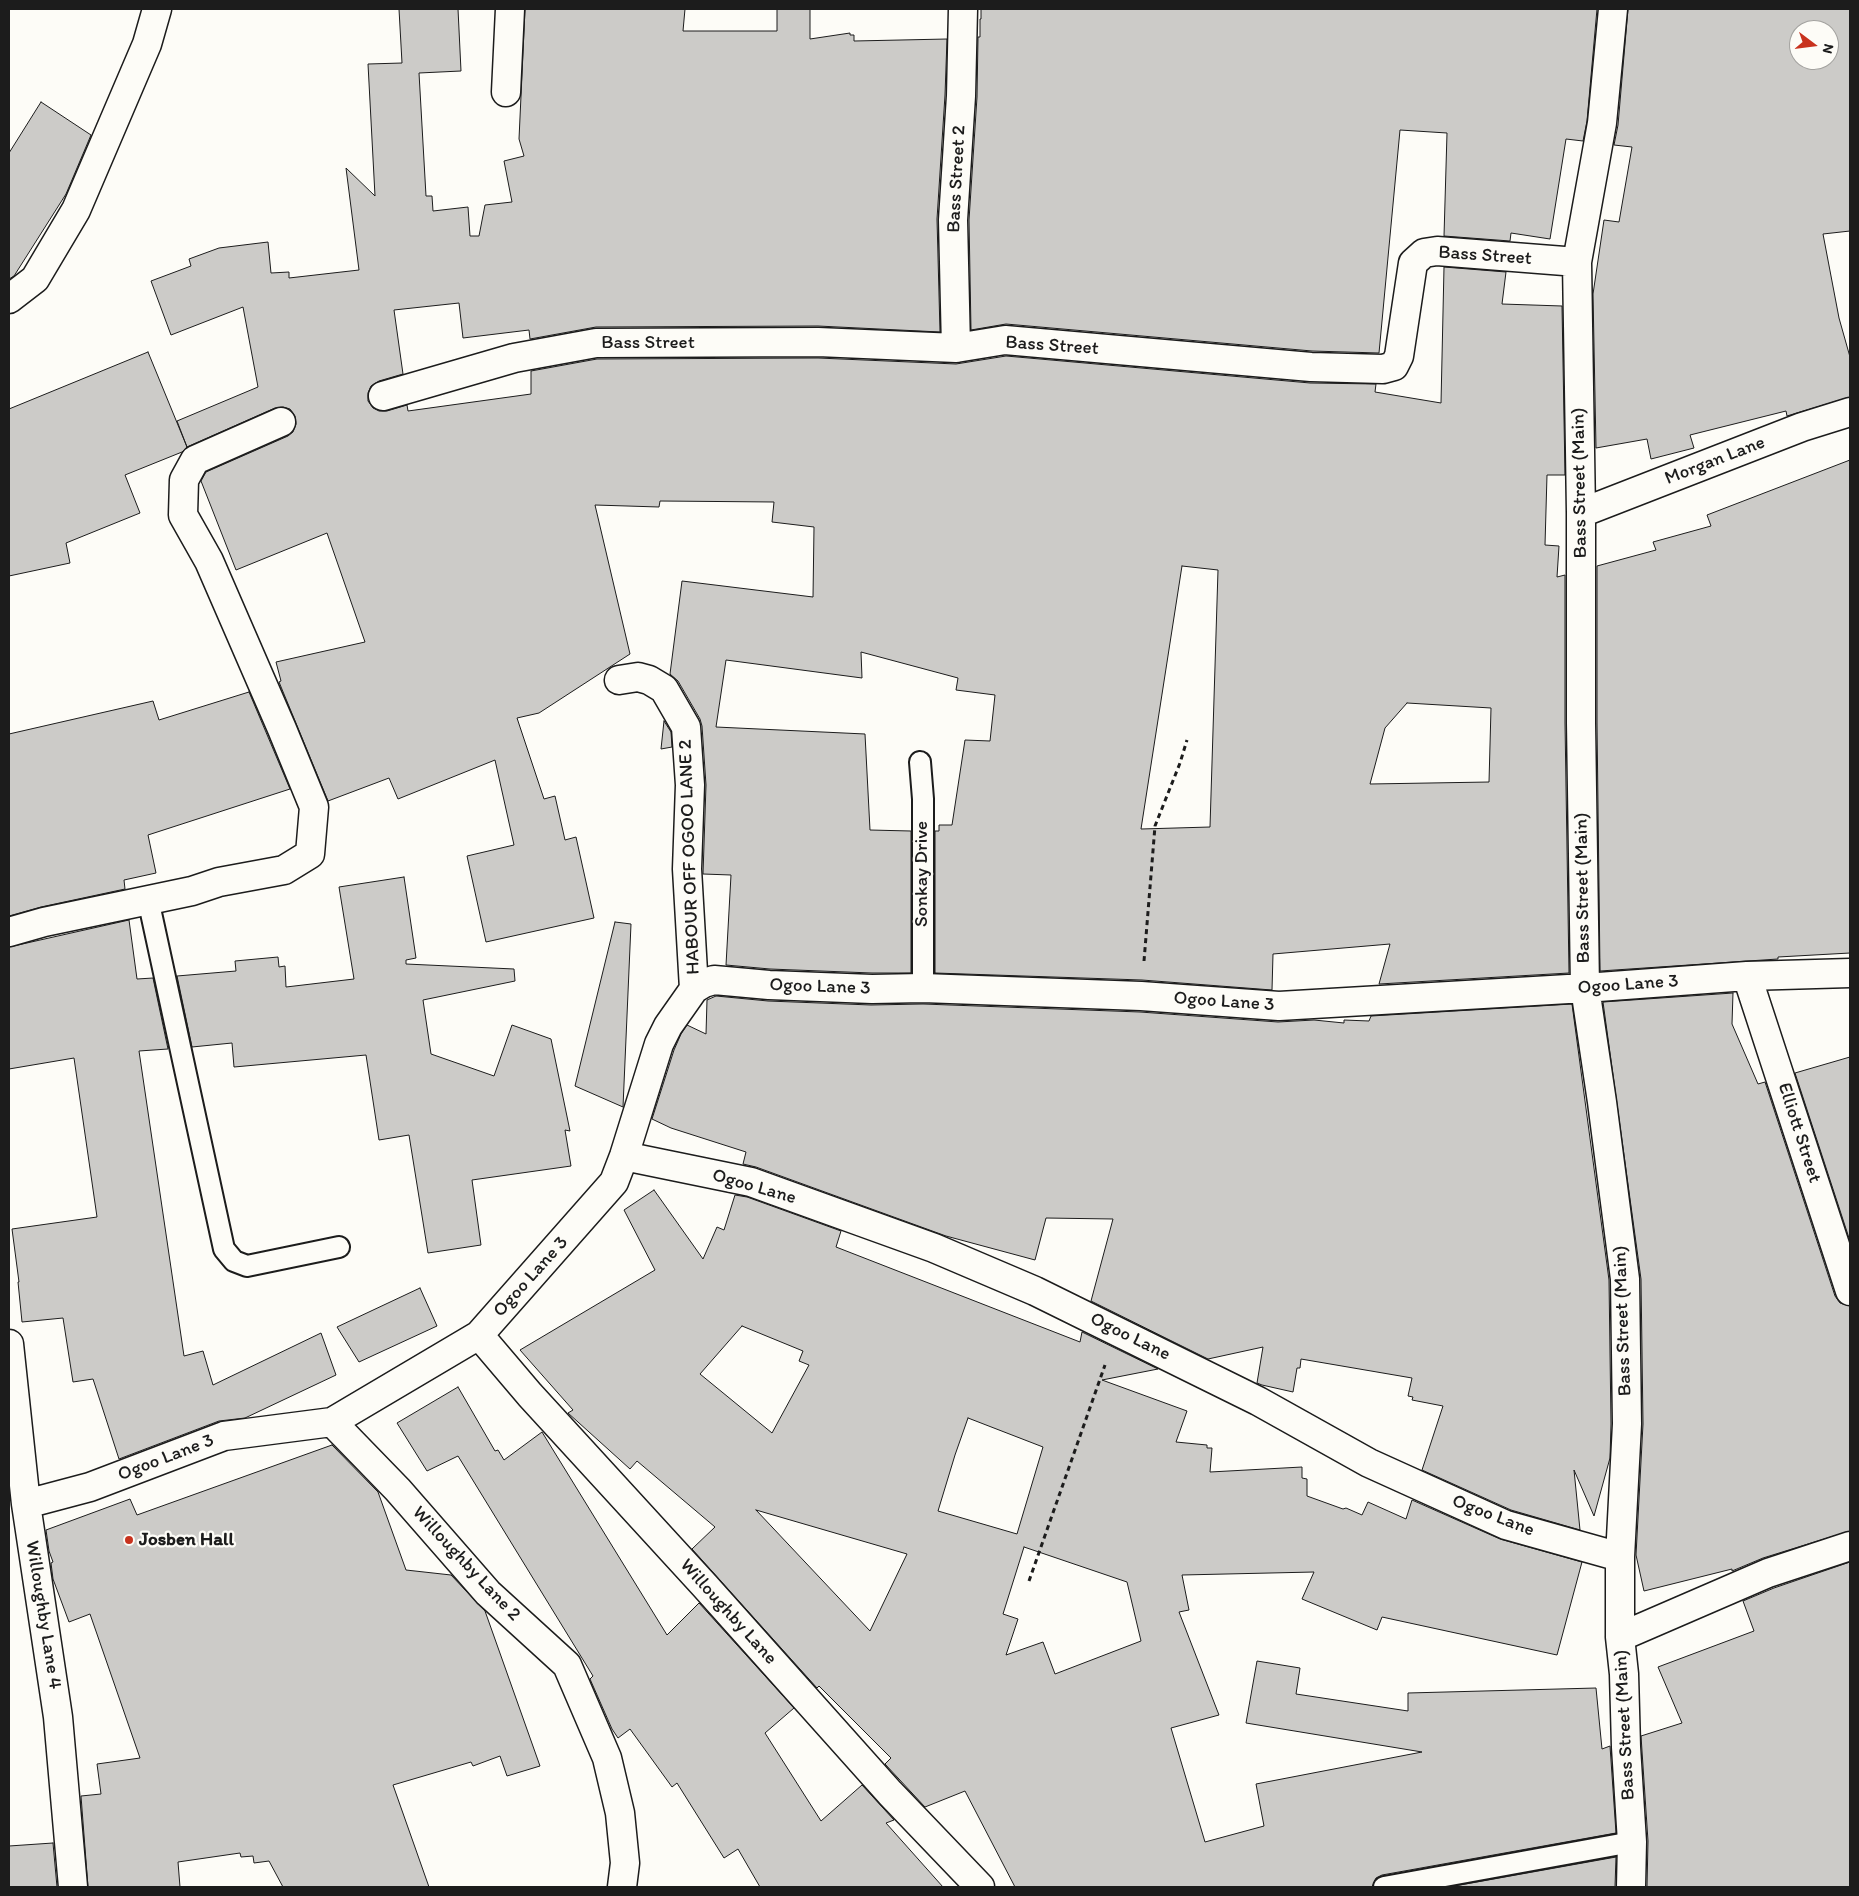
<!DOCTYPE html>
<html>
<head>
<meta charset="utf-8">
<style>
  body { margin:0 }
  #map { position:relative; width:1859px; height:1896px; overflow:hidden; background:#fdfcf7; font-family:Itim,sans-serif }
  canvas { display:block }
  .frame { position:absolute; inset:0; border:10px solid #1c1c1c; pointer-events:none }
  .north { position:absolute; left:1789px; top:20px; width:50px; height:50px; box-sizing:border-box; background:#fdfcf7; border:1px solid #a3a29f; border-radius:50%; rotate:105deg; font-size:14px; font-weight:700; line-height:20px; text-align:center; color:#1c1c1c }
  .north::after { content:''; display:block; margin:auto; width:18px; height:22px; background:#c8321e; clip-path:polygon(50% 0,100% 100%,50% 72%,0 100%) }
</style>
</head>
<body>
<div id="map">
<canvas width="1859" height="1896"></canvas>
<div class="frame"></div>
<div class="north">N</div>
</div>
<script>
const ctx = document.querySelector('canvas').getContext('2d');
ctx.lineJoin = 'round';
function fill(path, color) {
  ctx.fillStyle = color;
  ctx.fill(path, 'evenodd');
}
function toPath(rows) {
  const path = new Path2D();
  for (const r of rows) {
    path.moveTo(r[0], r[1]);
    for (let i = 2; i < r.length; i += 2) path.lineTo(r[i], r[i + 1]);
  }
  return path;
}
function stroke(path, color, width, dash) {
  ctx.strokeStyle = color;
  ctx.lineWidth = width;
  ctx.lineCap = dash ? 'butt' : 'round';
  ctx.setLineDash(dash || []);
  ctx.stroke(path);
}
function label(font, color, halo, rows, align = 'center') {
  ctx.font = font + ' Itim,sans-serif';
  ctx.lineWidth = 4.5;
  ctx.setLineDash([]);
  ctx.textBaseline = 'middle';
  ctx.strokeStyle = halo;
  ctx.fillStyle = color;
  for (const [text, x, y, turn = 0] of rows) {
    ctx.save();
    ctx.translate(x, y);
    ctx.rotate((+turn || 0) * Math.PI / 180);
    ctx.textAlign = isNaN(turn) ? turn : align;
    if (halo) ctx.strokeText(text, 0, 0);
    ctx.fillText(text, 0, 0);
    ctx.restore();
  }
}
const building = toPath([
  [399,9,458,9,461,71,419,73,426,196,432,196,433,211,468,207,470,236,479,236,485,205,512,202,504,161,524,156,519,139,525,9,685,9,683,31,777,31,777,9,810,9,810,39,850,33,850,35,854,35,854,41,947,39,945,95,937,219,940,332,818,326,596,327,530,339,529,330,463,338,459,303,394,310,403,374,379,381,371,386,368,393,368,401,373,408,379,411,387,411,407,405,408,411,531,394,531,371,597,359,818,358,956,364,1006,356,1310,383,1376,384,1375,392,1441,403,1444,267,1506,272,1502,304,1562,306,1565,475,1547,475,1545,545,1559,546,1557,577,1565,575,1565,723,1569,973,1379,984,1390,944,1273,954,1272,990,1142,980,935,973,935,831,939,831,939,825,952,825,965,740,990,741,995,695,956,690,958,678,861,652,862,678,726,660,716,727,865,734,870,830,911,831,911,973,872,973,770,969,726,965,731,875,703,874,706,785,702,726,700,719,678,681,670,674,682,581,813,597,814,527,772,522,774,502,660,501,659,507,595,505,630,654,539,713,517,718,544,799,555,796,565,840,576,837,594,918,486,942,467,856,514,845,495,760,398,799,389,778,328,801,279,682,281,681,276,662,365,642,327,533,236,570,201,481,206,472,288,436,293,432,296,424,295,416,290,409,283,407,275,408,187,447,177,421,258,387,243,307,171,335,151,281,191,266,189,259,219,248,268,242,271,273,289,272,289,278,359,270,346,168,375,196,368,64,402,63,399,9],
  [1182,566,1218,570,1210,827,1141,829,1182,566],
  [1407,703,1491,708,1489,782,1370,784,1385,728,1407,703],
  [981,9,1597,9,1587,121,1583,141,1566,139,1550,239,1511,233,1510,241,1444,236,1447,133,1400,130,1379,353,1312,351,1006,324,971,330,969,220,977,97,978,37,980,37,980,19,981,19,981,9],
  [1628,9,1850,9,1850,231,1823,234,1839,318,1850,357,1850,397,1787,416,1786,411,1690,435,1694,448,1651,459,1647,439,1596,448,1593,294,1604,220,1619,222,1632,147,1614,145,1618,125,1628,9],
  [1799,30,1829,30,1829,60,1799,60,1799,30],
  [41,102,91,135,66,194,14,276,9,279,9,153,41,102],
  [148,352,187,447,182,452,125,475,140,513,66,543,70,563,9,576,9,409,148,352],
  [1850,460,1850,953,1778,957,1778,959,1600,971,1597,723,1597,566,1656,550,1653,542,1711,526,1707,515,1850,460],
  [249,692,290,789,148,835,156,873,124,880,125,889,41,907,9,916,9,734,153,701,159,720,249,692],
  [664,721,671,732,672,747,661,749,664,721],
  [404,877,416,958,406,960,406,964,514,969,515,981,423,1000,431,1054,494,1076,512,1025,551,1039,570,1131,565,1130,571,1166,472,1180,481,1245,428,1253,409,1135,379,1140,366,1055,234,1067,232,1043,192,1047,177,976,236,971,235,961,278,957,279,967,285,966,286,987,354,979,339,887,404,877],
  [129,920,137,979,153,978,168,1049,139,1051,184,1356,203,1351,213,1385,321,1333,336,1375,245,1418,219,1421,119,1459,93,1379,73,1382,63,1318,22,1322,18,1282,19,1282,12,1229,97,1217,74,1058,9,1069,9,947,129,920],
  [615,922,631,924,623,1107,575,1086,615,922],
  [1733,993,1732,1024,1758,1084,1765,1082,1835,1296,1840,1303,1850,1306,1850,1531,1763,1558,1732,1571,1732,1569,1644,1591,1636,1555,1643,1424,1641,1279,1603,1002,1733,993],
  [716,996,768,1001,871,1005,923,1004,1140,1012,1278,1022,1314,1020,1344,1023,1344,1020,1369,1021,1371,1016,1572,1004,1609,1280,1611,1424,1610,1458,1594,1516,1574,1470,1580,1530,1511,1510,1422,1470,1443,1406,1412,1400,1413,1397,1408,1396,1412,1378,1301,1359,1300,1368,1297,1368,1293,1392,1262,1385,1257,1383,1263,1347,1208,1359,1091,1301,1113,1219,1046,1218,1035,1260,946,1236,756,1167,743,1164,746,1152,671,1128,652,1119,674,1050,681,1034,687,1025,706,1034,707,1000,716,996],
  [1850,1057,1850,1241,1795,1073,1850,1057],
  [654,1190,703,1259,717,1227,724,1230,735,1195,747,1197,841,1231,836,1247,1080,1342,1082,1332,1158,1369,1102,1380,1187,1411,1176,1442,1207,1445,1207,1448,1212,1448,1210,1472,1302,1467,1302,1478,1307,1479,1307,1496,1343,1509,1346,1508,1362,1515,1368,1502,1406,1519,1412,1500,1500,1539,1582,1562,1557,1655,1382,1617,1377,1630,1302,1599,1314,1572,1182,1575,1189,1610,1179,1612,1219,1715,1171,1728,1205,1842,1264,1826,1256,1784,1422,1752,1246,1723,1257,1661,1300,1668,1296,1694,1408,1711,1408,1693,1596,1688,1602,1749,1610,1746,1616,1833,1382,1875,1376,1878,1372,1887,1015,1887,965,1791,925,1807,885,1764,891,1758,819,1686,817,1688,692,1549,715,1527,637,1461,630,1469,568,1413,573,1410,520,1350,655,1270,624,1210,654,1190],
  [742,1326,803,1351,799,1361,809,1365,772,1433,700,1374,742,1326],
  [968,1418,1043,1447,1017,1534,938,1511,955,1455,968,1418],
  [756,1510,907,1554,870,1631,756,1510],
  [1024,1547,1127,1582,1141,1641,1055,1674,1043,1642,1006,1655,1018,1619,1003,1614,1024,1547],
  [420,1288,437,1326,359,1362,337,1327,420,1288],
  [458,1387,495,1451,498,1450,504,1460,542,1432,667,1635,699,1603,794,1708,765,1733,821,1821,862,1785,894,1820,886,1823,943,1887,760,1887,738,1849,724,1858,677,1783,672,1787,630,1729,618,1738,612,1729,590,1679,593,1676,458,1456,427,1471,397,1423,458,1387],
  [332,1445,378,1492,406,1570,451,1575,485,1611,540,1766,507,1776,500,1756,473,1766,471,1762,393,1785,429,1887,283,1887,269,1861,254,1863,253,1856,241,1857,240,1853,178,1862,180,1887,88,1887,81,1796,101,1794,97,1764,140,1758,90,1614,69,1622,53,1579,51,1563,53,1562,49,1551,46,1530,130,1499,137,1515,332,1445],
  [1850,1562,1850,1887,1647,1887,1648,1841,1641,1736,1682,1723,1658,1667,1754,1631,1743,1601,1774,1588,1850,1562],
  [53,1843,57,1887,9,1887,9,1846,53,1843],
  [1616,1857,1615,1887,1449,1887,1616,1857]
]);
fill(building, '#cccbc8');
stroke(building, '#1c1c1c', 1);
const service = toPath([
  [920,762,923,799,923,988],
  [148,899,224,1249,234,1261,247,1266,339,1247],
  [1384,1887,1632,1842]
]);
const minor = toPath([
  [1613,9,1602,123,1577,262,1581,513,1581,723,1585,988,1602,1102,1625,1279,1627,1424,1620,1557,1620,1637,1624,1674,1626,1747,1632,1842,1631,1887],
  [506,92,510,9],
  [9,299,35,279,76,210,147,44,157,9],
  [956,348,953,220,961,96,963,9],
  [383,396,514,358,596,343,818,342,956,348,1005,340,1311,367,1383,369,1394,366,1399,356,1413,263,1424,253,1437,251,1577,262],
  [1581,513,1802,427,1850,412],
  [619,680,638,677,649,680,664,689,686,727,690,785,687,869,694,989],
  [9,932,44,922,192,891,219,882,284,870,310,854,314,807,282,729,209,561,183,515,184,480,195,460,281,422],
  [1747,976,1850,1291],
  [624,1156,751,1182,934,1248,1035,1291,1258,1401,1369,1463,1506,1525,1620,1557],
  [479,1335,530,1395,705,1586,890,1793,980,1887],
  [9,1344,26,1504,58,1717,73,1887],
  [332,1422,398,1490,488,1593,567,1665,607,1758,620,1813,625,1863,622,1887],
  [26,1504,90,1487,224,1436,332,1422,479,1335,614,1182,624,1156,659,1044,668,1026,694,989,704,983,714,980,769,985,872,989,923,988,1141,996,1279,1006,1585,988,1747,976,1850,973],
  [1620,1637,1768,1573,1850,1546]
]);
stroke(service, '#1c1c1c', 24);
stroke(minor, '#1c1c1c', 31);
stroke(toPath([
  [1144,961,1155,826,1180,763,1187,740],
  [1029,1581,1105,1365]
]), '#1c1c1c', 3, [5, 4]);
stroke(service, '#fdfcf7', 20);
stroke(minor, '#fdfcf7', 28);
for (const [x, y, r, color] of [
  [129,1540,5,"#c8321e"]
]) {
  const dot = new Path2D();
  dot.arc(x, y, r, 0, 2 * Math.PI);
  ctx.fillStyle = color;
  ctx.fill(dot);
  stroke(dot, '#fdfcf7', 2);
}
label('19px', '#1c1c1c', '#fdfcf7', [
  ["Bass Street 2",957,179,-87],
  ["Bass Street",1485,256,4],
  ["Bass Street",648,343],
  ["Bass Street",1052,346,4],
  ["Morgan Lane",1715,461,-21],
  ["Bass Street (Main)",1580,483,-91],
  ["HABOUR OFF OGOO LANE 2",690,857,-92],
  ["Sonkay Drive",922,874,-90],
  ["Bass Street (Main)",1583,888,-91],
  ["Ogoo Lane 3",1628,985,-4],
  ["Ogoo Lane 3",820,987,2],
  ["Ogoo Lane 3",1224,1002,4],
  ["Elliott Street",1799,1133,72],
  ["Ogoo Lane",754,1187,16],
  ["Ogoo Lane 3",531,1277,-48],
  ["Bass Street (Main)",1623,1321,-92],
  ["Ogoo Lane",1130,1337,26],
  ["Ogoo Lane 3",166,1458,-21],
  ["Ogoo Lane",1493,1516,21],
  ["Willoughby Lane 2",466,1564,47],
  ["Willoughby Lane",728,1612,48],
  ["Willoughby Lane 4",43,1615,81],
  ["Bass Street (Main)",1625,1725,-93]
]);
label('bold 19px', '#1c1c1c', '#fdfcf7', [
  ["Josben Hall",139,1540]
], 'left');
</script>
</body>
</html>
